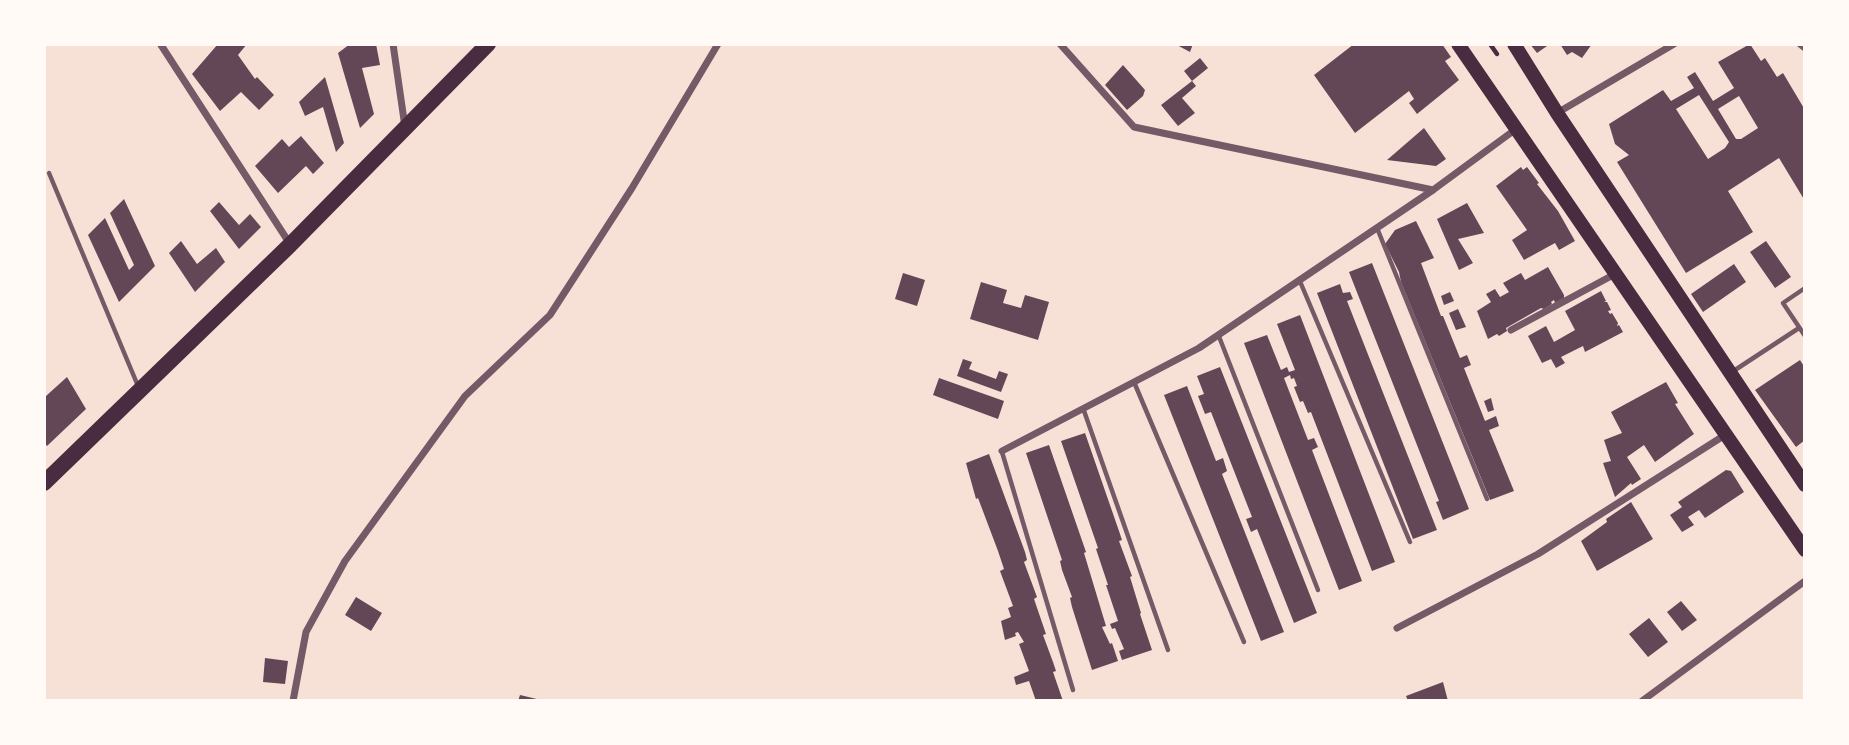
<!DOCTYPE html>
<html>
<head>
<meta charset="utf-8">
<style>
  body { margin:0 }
  #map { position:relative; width:1849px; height:745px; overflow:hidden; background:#f7e1d7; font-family:Lato,sans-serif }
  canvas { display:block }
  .frame { position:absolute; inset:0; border:46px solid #fffaf5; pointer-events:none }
</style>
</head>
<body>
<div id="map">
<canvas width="1849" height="745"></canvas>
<div class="frame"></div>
</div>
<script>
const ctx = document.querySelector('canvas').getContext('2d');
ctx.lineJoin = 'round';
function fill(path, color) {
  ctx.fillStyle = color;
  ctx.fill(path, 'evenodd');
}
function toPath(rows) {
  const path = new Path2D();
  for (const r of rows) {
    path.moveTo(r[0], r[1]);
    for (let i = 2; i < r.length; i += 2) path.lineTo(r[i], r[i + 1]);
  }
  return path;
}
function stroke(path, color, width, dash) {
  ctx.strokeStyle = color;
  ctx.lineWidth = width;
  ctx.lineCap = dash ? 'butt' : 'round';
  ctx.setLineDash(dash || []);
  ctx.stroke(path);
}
fill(toPath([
  [218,44,247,44,238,55,255,79,257,77,274,95,259,110,241,92,220,111,192,74],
  [350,44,376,44,380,65,362,68,374,114,360,128,338,53],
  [1175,44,1193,44,1190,52],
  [1354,44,1442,44,1451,57,1445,61,1459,80,1417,114,1409,103,1414,99,1409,91,1355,133,1314,75],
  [1530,44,1550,44,1537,53],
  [1560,44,1592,44,1582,58,1572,52,1567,55],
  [1750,44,1761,61,1765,58,1777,77,1783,73,1805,110,1805,201,1779,158,1728,191,1753,232,1686,273,1617,162,1629,155,1615,144,1609,124,1663,90,1671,101,1694,88,1687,77,1695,72,1713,101,1734,88,1718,62],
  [1699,95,1729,142,1725,148,1708,159,1676,109],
  [1739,96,1758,128,1741,139,1736,139,1718,109],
  [1200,58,1208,68,1192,81,1184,71],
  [1123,65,1145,90,1143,96,1127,110,1105,85],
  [325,77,344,143,336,152,323,107,305,116,299,102],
  [1192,81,1196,86,1182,98,1195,113,1178,126,1161,105],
  [1424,128,1446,159,1436,166,1387,160],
  [301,136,324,163,313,174,306,166,278,193,255,166,282,139,289,147],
  [1521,167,1523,170,1527,167,1539,183,1537,184,1558,211,1575,241,1559,250,1555,243,1524,260,1512,240,1527,230,1496,186],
  [124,199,155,266,119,302,88,235,105,218,129,270,134,265,110,213],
  [219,202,239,225,250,214,261,227,239,249,210,211],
  [1467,203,1484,233,1458,239,1473,263,1459,270,1437,219],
  [1416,221,1434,258,1421,263,1441,316,1443,316,1460,358,1467,355,1471,365,1464,368,1485,421,1496,416,1499,426,1489,430,1514,491,1490,500,1401,282,1399,272,1385,244,1395,230],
  [181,241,197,264,216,248,225,262,195,292,169,253],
  [1766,241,1791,277,1775,288,1750,252],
  [1372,263,1469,509,1443,520,1436,502,1439,501,1349,272],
  [1734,264,1746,282,1703,312,1691,294],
  [1548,267,1564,295,1564,298,1555,303,1554,300,1551,302,1552,304,1544,309,1541,308,1506,328,1507,331,1499,336,1497,334,1488,339,1477,311,1491,302,1486,294,1495,289,1500,297,1509,292,1503,283,1521,273,1525,280],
  [903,273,925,280,917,306,895,299],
  [981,282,1007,290,1003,303,1021,308,1025,295,1049,302,1038,340,970,319],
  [1340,284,1343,293,1350,292,1353,299,1347,301,1437,530,1413,539,1317,293],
  [1601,291,1606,301,1604,302,1607,302,1611,310,1608,311,1610,314,1612,313,1618,323,1617,326,1619,325,1623,332,1585,352,1583,346,1561,357,1565,363,1556,368,1551,359,1542,363,1528,336,1546,326,1554,342,1575,330,1565,311],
  [1450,292,1454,301,1444,305,1441,296],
  [1458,309,1466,327,1456,330,1449,313],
  [1300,315,1395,562,1372,571,1311,412,1308,413,1303,401,1300,402,1294,387,1297,386,1294,378,1291,379,1290,375,1284,378,1308,440,1314,438,1318,447,1312,450,1362,581,1339,590,1244,343,1267,335,1281,370,1287,367,1289,372,1295,370,1277,324],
  [963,359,972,362,969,369,996,379,999,371,1008,374,1001,392,957,376],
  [1800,360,1805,368,1805,440,1796,447,1755,390],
  [1220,367,1317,613,1294,623,1257,529,1251,532,1246,519,1252,517,1211,412,1205,414,1198,396,1204,394,1197,376],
  [67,377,86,409,47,446,44,442,44,392,46,396],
  [939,378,1004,401,998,419,933,395],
  [1666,382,1678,403,1675,404,1694,434,1655,462,1644,445,1627,457,1641,479,1632,485,1631,483,1615,497,1603,463,1611,461,1604,440,1622,433,1611,412],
  [1187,386,1216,461,1223,458,1227,471,1222,474,1284,632,1261,641,1164,395],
  [1491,398,1494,410,1488,412,1484,401],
  [1085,433,1119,531,1122,540,1119,541,1129,568,1132,576,1130,577,1141,613,1140,614,1152,650,1122,660,1119,651,1124,649,1115,628,1112,629,1110,624,1118,621,1106,585,1108,585,1096,549,1098,548,1061,441],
  [1049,445,1086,552,1084,553,1106,626,1102,627,1110,644,1112,643,1118,661,1092,670,1072,607,1070,598,1072,597,1062,570,1060,561,1062,560,1026,453],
  [989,454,1025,552,1027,560,1024,562,1037,597,1034,599,1046,634,1043,635,1053,662,1056,671,1053,672,1063,701,1036,701,1029,681,1016,685,1014,677,1029,671,1019,644,1024,642,1018,632,1015,633,1016,636,1005,640,1001,621,1011,617,1008,608,1013,606,1000,571,1004,569,998,551,978,498,976,499,966,463],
  [1726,470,1731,471,1744,492,1705,518,1699,510,1688,517,1694,525,1682,532,1670,515,1682,507,1678,502],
  [1631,502,1653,539,1597,571,1581,541,1607,522,1606,519],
  [356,597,382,613,371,631,345,615],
  [1681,601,1697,620,1682,631,1667,612],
  [1649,618,1668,642,1648,657,1629,634],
  [265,658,288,661,285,684,263,682],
  [1443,682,1448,701,1408,701,1406,696],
  [520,695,541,700,541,701,518,701]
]), '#644757');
stroke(toPath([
  [1490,44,1497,54]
]), '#4a2c40', 4.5);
stroke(toPath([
  [49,173,138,386],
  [1377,228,1487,499],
  [1299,279,1410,542],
  [1805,288,1783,303,1805,336],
  [1218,334,1318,590],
  [1732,372,1799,328],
  [1134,382,1244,642],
  [1083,408,1168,650],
  [1002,452,1073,690]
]), '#755966', 4.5);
stroke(toPath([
  [393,44,405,127],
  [1060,44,1134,127,1433,190],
  [1800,44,1805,48],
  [161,45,290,244],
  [1557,113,1674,44],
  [1511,330,1615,274],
  [1002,451,1199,348,1433,190,1516,129],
  [1397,628,1538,554,1725,435],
  [293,701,306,632,345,561,465,396,550,315,632,188,718,44],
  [1642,701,1805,581]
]), '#755966', 7);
stroke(toPath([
  [1458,44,1805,550],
  [1514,44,1557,113,1805,485]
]), '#4a2c40', 14);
stroke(toPath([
  [44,483,290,245,488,44]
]), '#4a2c40', 16);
</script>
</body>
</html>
